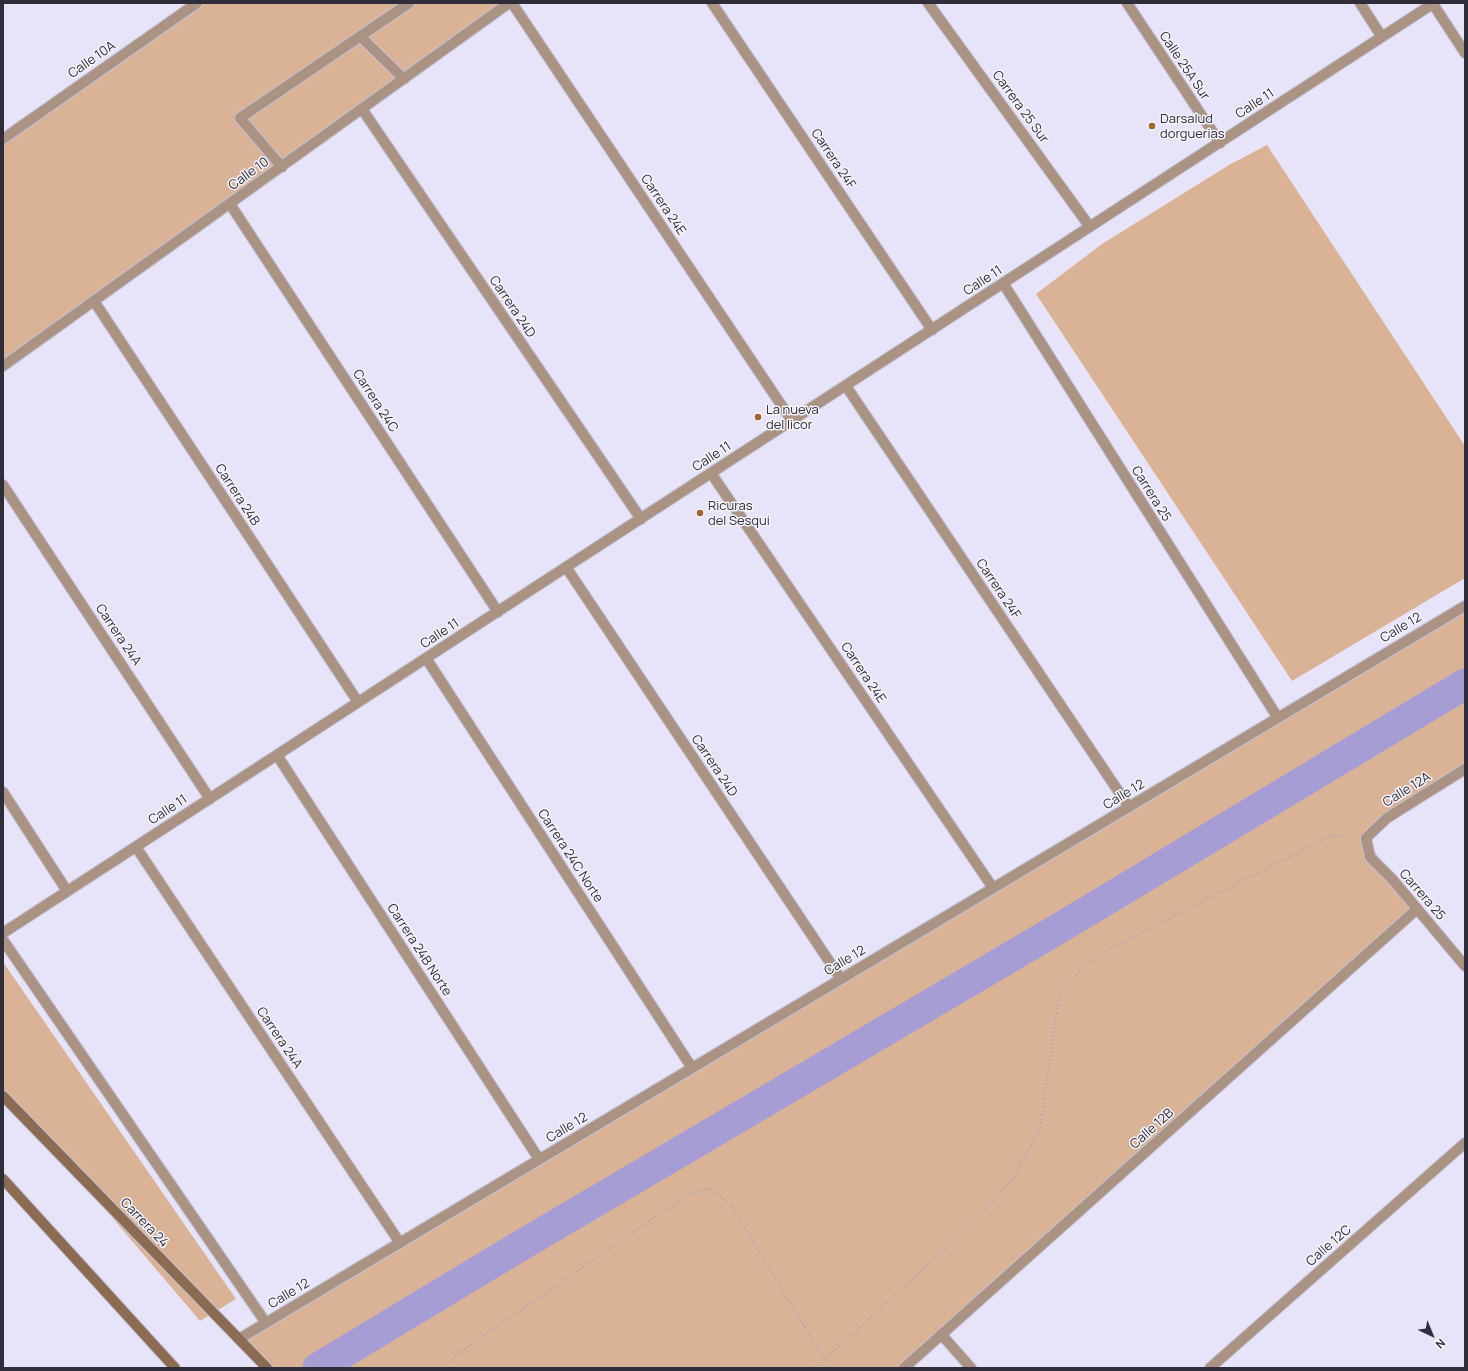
<!DOCTYPE html>
<html>
<head>
<meta charset="utf-8">
<style>
  body { margin:0 }
  #map { position:relative; width:1468px; height:1371px; overflow:hidden; background:#e7e4f9; font-family:Manrope,sans-serif }
  canvas { display:block }
  .frame { position:absolute; inset:0; border:4px solid #302d3b; pointer-events:none }
  .north { position:absolute; left:1412px; top:1315px; width:40px; height:40px; -webkit-text-stroke:3px #f4f3fa; paint-order:stroke; rotate:136deg; font-size:11px; font-weight:700; line-height:16px; text-align:center; color:#302d3b }
  .north::after { content:''; display:block; margin:auto; width:14px; height:18px; background:#302d3b; clip-path:polygon(50% 0,100% 100%,50% 72%,0 100%) }
</style>
</head>
<body>
<div id="map">
<canvas width="1468" height="1371"></canvas>
<div class="frame"></div>
<div class="north">N</div>
</div>
<script>
const ctx = document.querySelector('canvas').getContext('2d');
ctx.lineJoin = 'round';
function fill(path, color) {
  ctx.fillStyle = color;
  ctx.fill(path, 'evenodd');
}
function toPath(rows) {
  const path = new Path2D();
  for (const r of rows) {
    path.moveTo(r[0], r[1]);
    for (let i = 2; i < r.length; i += 2) path.lineTo(r[i], r[i + 1]);
  }
  return path;
}
function stroke(path, color, width, dash) {
  ctx.strokeStyle = color;
  ctx.lineWidth = width;
  ctx.lineCap = dash ? 'butt' : 'round';
  ctx.setLineDash(dash || []);
  ctx.stroke(path);
}
function label(font, color, halo, rows, align = 'center') {
  ctx.font = font + ' Manrope,sans-serif';
  ctx.lineWidth = 3;
  ctx.setLineDash([]);
  ctx.textBaseline = 'middle';
  ctx.strokeStyle = halo;
  ctx.fillStyle = color;
  for (const [text, x, y, turn = 0] of rows) {
    ctx.save();
    ctx.translate(x, y);
    ctx.rotate((+turn || 0) * Math.PI / 180);
    ctx.textAlign = isNaN(turn) ? turn : align;
    if (halo) ctx.strokeText(text, 0, 0);
    ctx.fillText(text, 0, 0);
    ctx.restore();
  }
}
fill(toPath([
  [197,3,509,3,3,366,3,139],
  [1267,145,1465,446,1465,578,1292,681,1036,294,1102,244,1229,165],
  [1465,606,1465,769,1366,838,1393,880,1417,909,901,1368,266,1368,239,1339],
  [3,962,236,1299,200,1321,3,1089]
]), '#dab396');
stroke(toPath([
  [318,1368,515,1249,1063,926,1465,684]
]), '#a69dd5', 31);
const street = toPath([
  [512,3,792,421],
  [712,3,932,330],
  [928,3,1090,227],
  [1127,3,1220,143],
  [1360,3,1382,37],
  [1433,4,1465,53],
  [360,36,404,79],
  [362,109,641,519],
  [3,139,197,3],
  [282,167,240,118,409,3],
  [230,204,498,612],
  [1003,283,1278,718],
  [94,301,358,702],
  [3,366,509,3],
  [846,386,1129,807],
  [711,473,993,888],
  [3,485,210,799],
  [566,567,841,979],
  [426,658,692,1068],
  [277,755,539,1159],
  [1465,769,1387,818,1366,838,1370,857,1393,880,1465,966],
  [3,792,67,891],
  [136,847,400,1243],
  [3,933,1434,3],
  [3,940,266,1323],
  [941,1334,971,1368],
  [239,1339,1465,606],
  [904,1368,1417,909],
  [1210,1368,1465,1143]
]);
const secondary = toPath([
  [3,1096,267,1368],
  [3,1179,175,1368]
]);
stroke(street, '#c2bfd3', 12);
stroke(secondary, '#c2bfd3', 12);
stroke(toPath([
  [444,1368,456,1355,687,1195,710,1188,731,1205,825,1360],
  [815,1368,825,1360,968,1227,1013,1179,1040,1129,1059,996,1082,968,1109,949,1332,835,1346,836]
]), '#a8a5b8', 2.5, [1, 3]);
stroke(street, '#aa9382', 10);
stroke(secondary, '#8b6b52', 10);
for (const [x, y, r, color] of [
  [1152,126,4,"#a4642d"],
  [758,417,4,"#a4642d"],
  [700,513,4,"#a4642d"]
]) {
  const dot = new Path2D();
  dot.arc(x, y, r, 0, 2 * Math.PI);
  ctx.fillStyle = color;
  ctx.fill(dot);
  stroke(dot, '#f4f3fa', 1.5);
}
label('13px', '#302d3b', '#f4f3fa', [
  ["Calle 10A",92,60,-35],
  ["Calle 25A Sur",1184,66,56],
  ["Calle 11",1255,104,-33],
  ["Carrera 25 Sur",1020,107,54],
  ["Carrera 24F",833,159,56],
  ["Calle 10",249,174,-36],
  ["Carrera 24E",663,205,56],
  ["Calle 11",983,281,-33],
  ["Carrera 24D",512,307,56],
  ["Carrera 24C",375,401,57],
  ["Calle 11",712,457,-33],
  ["Carrera 25",1151,494,58],
  ["Carrera 24B",237,495,57],
  ["Carrera 24F",998,589,56],
  ["Calle 12",1401,628,-31],
  ["Calle 11",440,634,-33],
  ["Carrera 24A",118,635,56],
  ["Carrera 24E",863,673,56],
  ["Carrera 24D",714,766,56],
  ["Calle 12A",1407,790,-32],
  ["Calle 12",1124,795,-31],
  ["Calle 11",168,810,-33],
  ["Carrera 24C Norte",570,856,57],
  ["Carrera 25",1422,895,49],
  ["Carrera 24B Norte",419,950,57],
  ["Calle 12",845,961,-31],
  ["Carrera 24A",279,1038,56],
  ["Calle 12",567,1128,-31],
  ["Calle 12B",1152,1129,-42],
  ["Carrera 24",144,1223,46],
  ["Calle 12C",1329,1246,-41],
  ["Calle 12",289,1294,-31]
]);
label('13px', '#302d3b', '#f4f3fa', [
  ["Darsalud",1160,119],
  ["dorguerias",1160,134],
  ["La nueva",766,410],
  ["del licor",766,425],
  ["Ricuras",708,506],
  ["del Sesqui",708,521]
], 'left');
</script>
</body>
</html>
